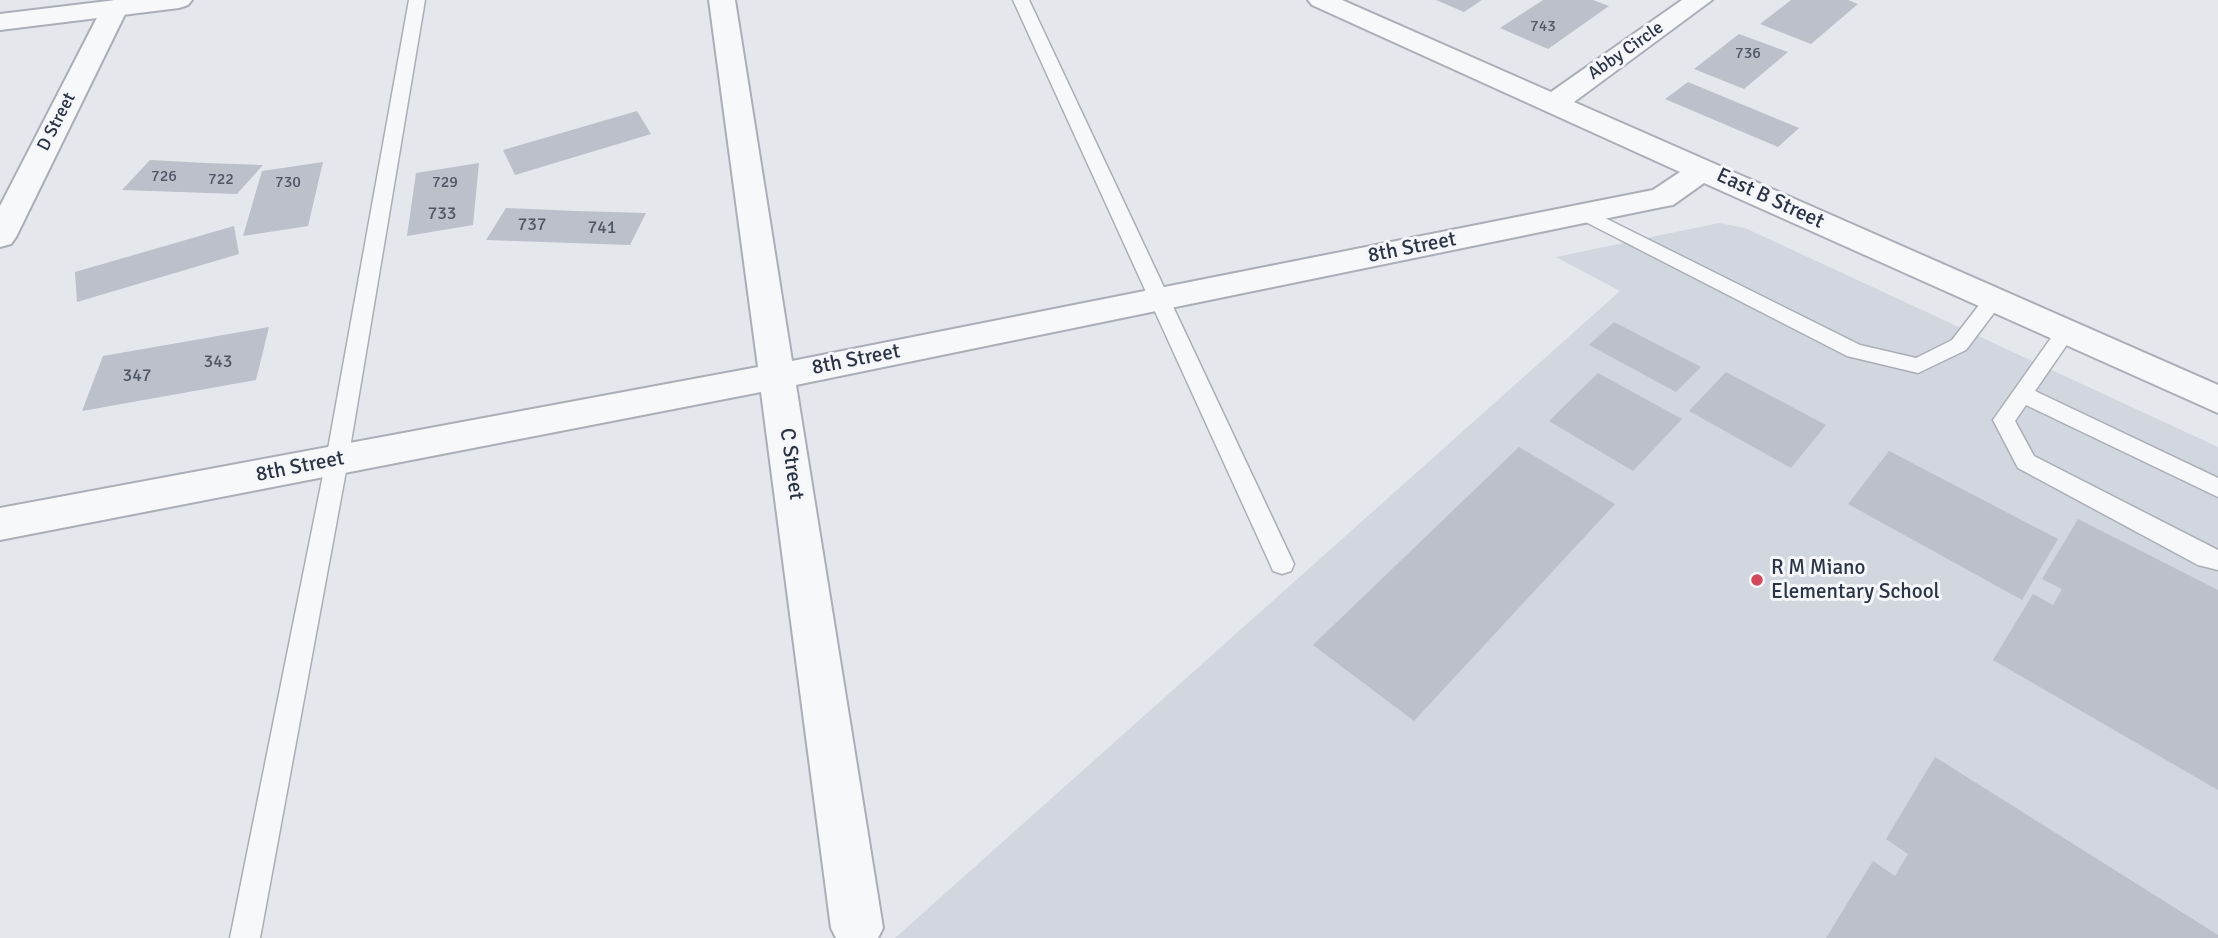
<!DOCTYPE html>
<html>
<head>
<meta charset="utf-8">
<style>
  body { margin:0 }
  canvas { display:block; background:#e4e7ec }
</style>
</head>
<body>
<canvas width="2218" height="938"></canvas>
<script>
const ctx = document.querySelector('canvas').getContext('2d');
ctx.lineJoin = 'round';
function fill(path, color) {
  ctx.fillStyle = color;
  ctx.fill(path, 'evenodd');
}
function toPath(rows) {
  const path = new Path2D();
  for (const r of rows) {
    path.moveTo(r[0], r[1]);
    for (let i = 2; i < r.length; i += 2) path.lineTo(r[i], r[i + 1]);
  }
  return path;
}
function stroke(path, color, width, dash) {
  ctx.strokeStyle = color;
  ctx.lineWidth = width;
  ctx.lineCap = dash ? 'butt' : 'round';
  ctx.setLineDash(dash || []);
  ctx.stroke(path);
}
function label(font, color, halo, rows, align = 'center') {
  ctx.font = font + ' Signika,sans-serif';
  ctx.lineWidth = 6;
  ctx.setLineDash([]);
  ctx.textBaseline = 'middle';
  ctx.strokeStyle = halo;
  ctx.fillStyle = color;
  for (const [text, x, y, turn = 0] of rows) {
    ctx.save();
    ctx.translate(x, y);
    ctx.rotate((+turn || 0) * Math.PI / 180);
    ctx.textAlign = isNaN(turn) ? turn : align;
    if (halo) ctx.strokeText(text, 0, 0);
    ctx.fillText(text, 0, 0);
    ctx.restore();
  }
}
fill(toPath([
  [1719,223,1745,228,2218,447,2218,938,895,938,1620,291,1556,257]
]), '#d2d6de');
fill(toPath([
  [1436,0,1482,0,1464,12],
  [1543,0,1593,0,1609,6,1548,49,1500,28],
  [1791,0,1848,0,1858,4,1811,44,1760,24],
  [1739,34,1788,52,1744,89,1694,69],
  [1688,82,1799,128,1778,147,1665,99],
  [637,111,651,134,515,175,503,150],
  [150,160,206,163,263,165,237,194,122,190],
  [323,162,308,226,243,236,262,171],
  [479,163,473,225,407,236,416,173],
  [506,208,576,211,646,213,630,245,486,240],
  [234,226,239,254,77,302,75,272],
  [1614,322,1701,367,1676,392,1589,345],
  [269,327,256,380,82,411,103,356],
  [1726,372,1826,425,1791,468,1689,411],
  [1598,373,1682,419,1633,471,1549,421],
  [1519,447,1615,504,1414,721,1313,645],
  [1889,451,2058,539,2022,600,1848,504],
  [2078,519,2218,590,2218,790,1993,660,2033,594,2053,605,2062,589,2042,579],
  [1935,757,2218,935,2218,938,1826,938,1873,861,1895,876,1908,854,1886,839]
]), '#bbc0ca');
const service = toPath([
  [409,0,425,0,348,460,260,938,230,938,326,460,409,0],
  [1013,0,1029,0,1294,564,1291,571,1282,574,1273,571,1270,564,1013,0],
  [1585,208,1860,345,1916,358,1952,340,1986,296,2000,296,2003,301,1966,350,1918,373,1847,356,1578,218,1576,214,1585,208],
  [2065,326,2075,333,2035,391,2218,478,2218,497,2026,405,2015,421,2034,456,2218,550,2218,570,2198,565,2018,468,1993,420,2058,328,2065,326]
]);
const minor = toPath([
  [115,0,124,3,128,8,16,237,11,244,0,247,0,206,102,8,106,3,115,0],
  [709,0,735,0,792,361,1653,190,1680,172,1312,5,1308,0,1342,0,1551,92,1682,0,1712,0,1574,102,2218,385,2218,413,1704,183,1673,205,1662,207,796,385,883,928,878,938,836,938,831,928,761,392,0,540,0,508,758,367,709,0]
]);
const tertiary = toPath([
  [116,0,192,0,188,5,179,8,0,30,0,14,116,0]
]);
stroke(service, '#a9aeb7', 3);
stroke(minor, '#a9aeb7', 4);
stroke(tertiary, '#a9aeb7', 4);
fill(service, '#f7f8fa');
fill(minor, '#f7f8fa');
fill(tertiary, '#f7f8fa');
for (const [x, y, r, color] of [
  [1757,580,7,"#d1495b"]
]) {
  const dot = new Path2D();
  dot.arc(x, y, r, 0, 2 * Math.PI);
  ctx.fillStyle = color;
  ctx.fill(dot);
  stroke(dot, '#f4f6f9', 2.5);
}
label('16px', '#4f5766', null, [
  ["743",1543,27],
  ["736",1748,54],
  ["726",164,177],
  ["722",221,180],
  ["730",288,183],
  ["729",445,183]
]);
label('18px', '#2b3445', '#f4f6f9', [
  ["Abby Circle",1626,51,-35],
  ["D Street",57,122,-63]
]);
label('18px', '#4f5766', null, [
  ["733",442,214],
  ["737",532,225],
  ["741",602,228],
  ["343",218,362],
  ["347",137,376]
]);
label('21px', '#2b3445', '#f4f6f9', [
  ["East B Street",1770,199,25],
  ["8th Street",1412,248,-11],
  ["8th Street",856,360,-11],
  ["C Street",791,464,82],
  ["8th Street",300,467,-11]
]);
label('21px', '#2b3445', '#f4f6f9', [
  ["R M Miano",1771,568],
  ["Elementary School",1771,592]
], 'left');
</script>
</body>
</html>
